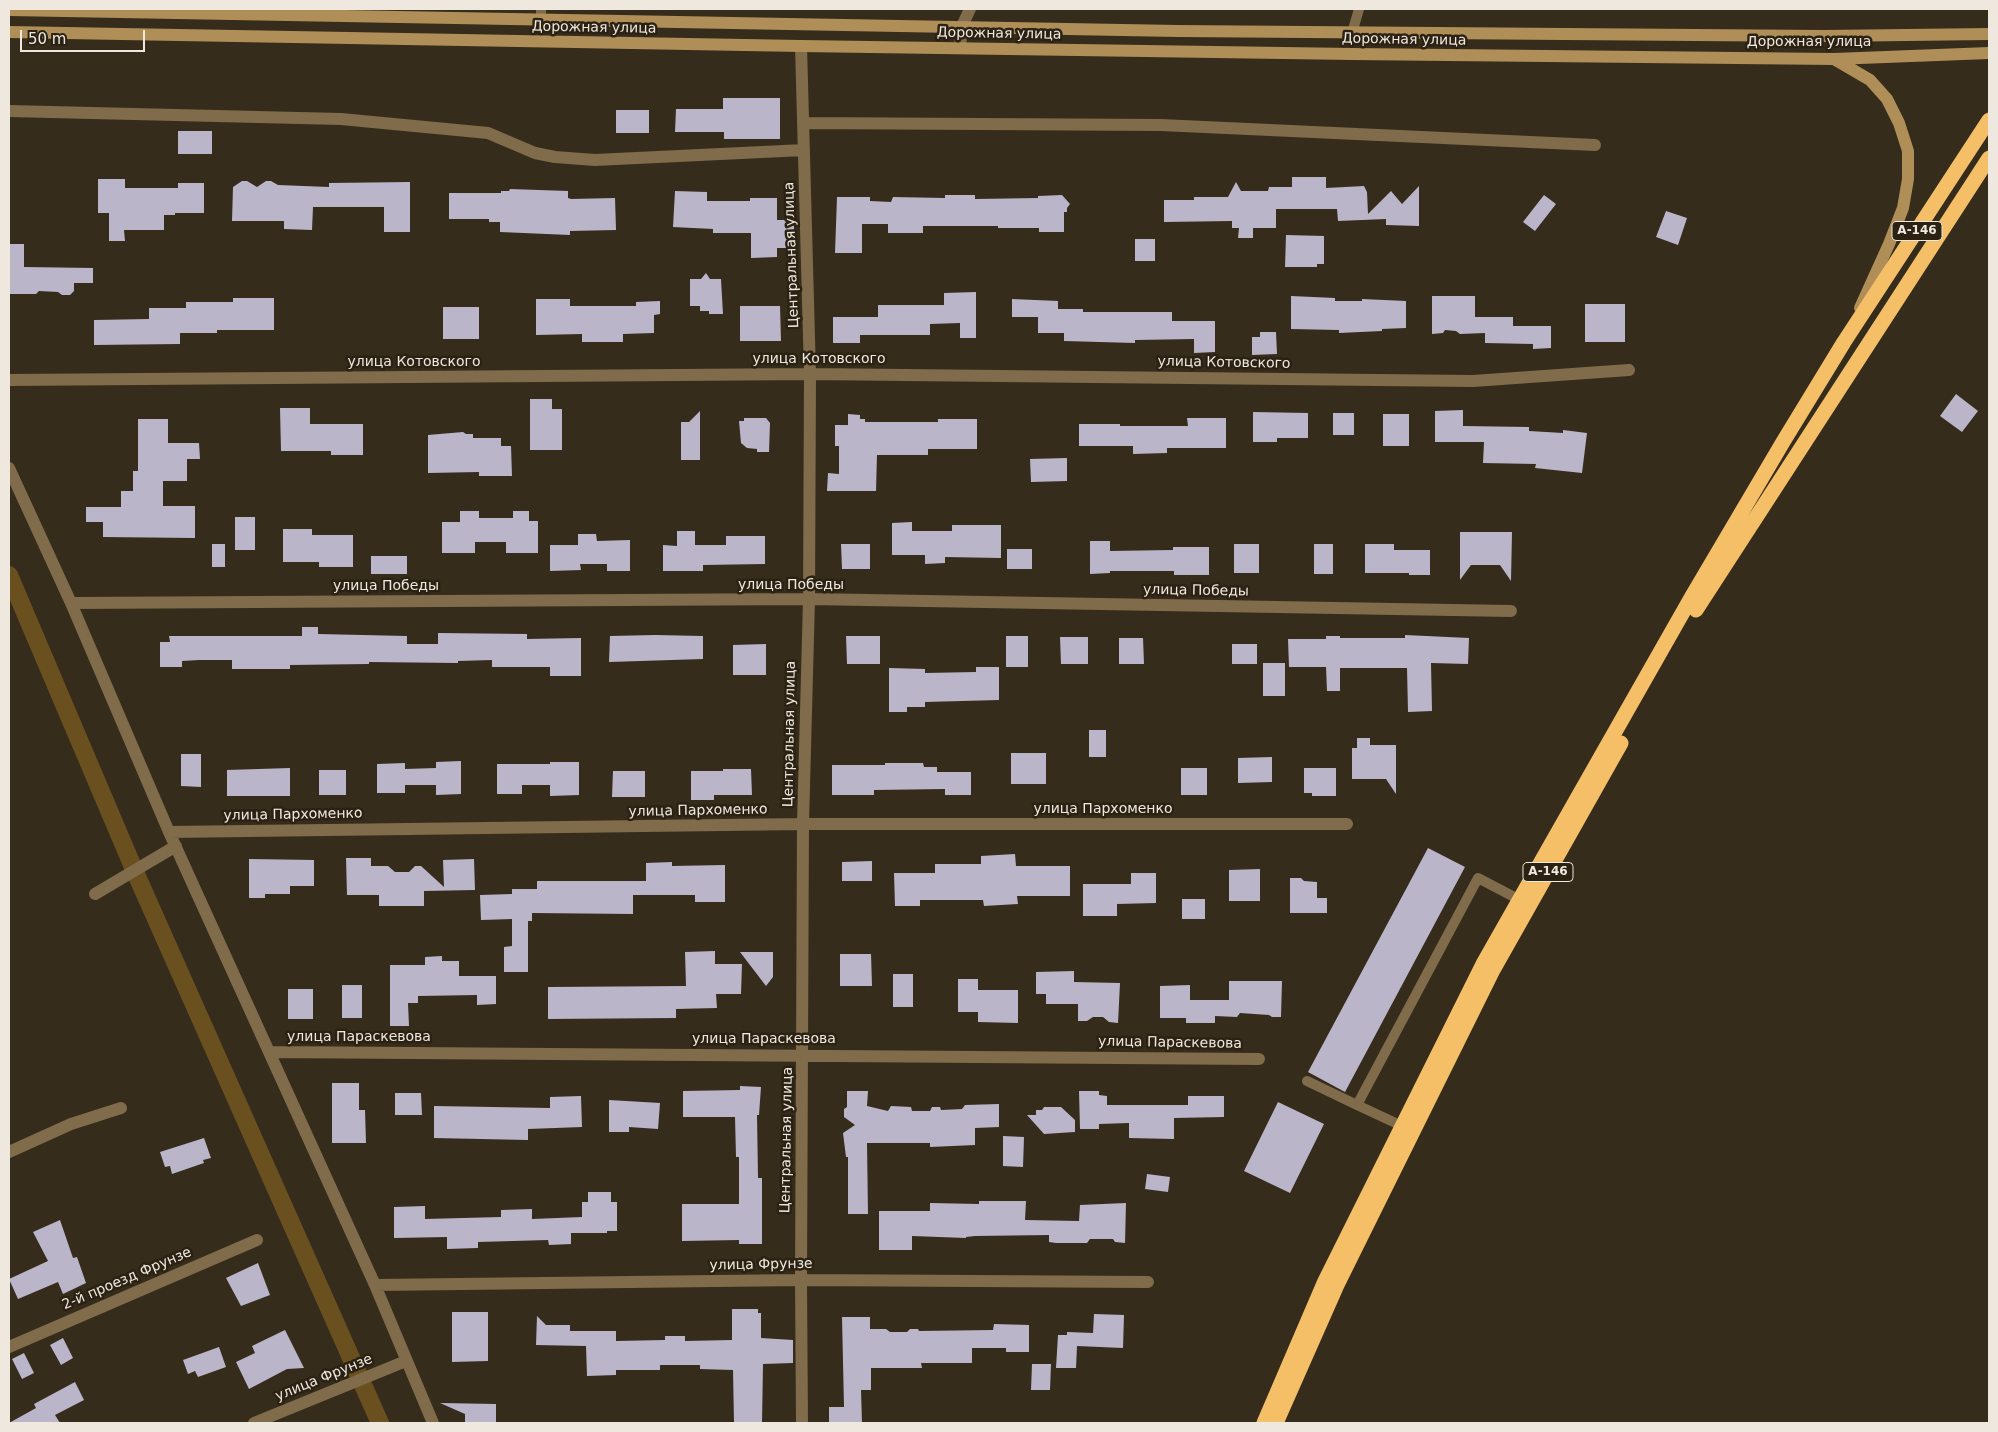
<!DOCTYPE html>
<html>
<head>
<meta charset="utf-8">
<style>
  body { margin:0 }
  #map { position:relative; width:1998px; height:1432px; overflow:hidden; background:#362c1c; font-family:"DejaVu Sans",sans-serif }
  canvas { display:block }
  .frame { position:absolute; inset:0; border:10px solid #eee8de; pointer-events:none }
  .scale { position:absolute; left:20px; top:30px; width:125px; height:22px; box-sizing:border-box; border:2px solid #eee8de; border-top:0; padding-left:6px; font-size:15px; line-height:18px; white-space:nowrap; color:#eee8de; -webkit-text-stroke:4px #2c2213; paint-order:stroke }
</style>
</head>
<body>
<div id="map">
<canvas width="1998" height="1432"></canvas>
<div class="frame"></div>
<div class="scale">50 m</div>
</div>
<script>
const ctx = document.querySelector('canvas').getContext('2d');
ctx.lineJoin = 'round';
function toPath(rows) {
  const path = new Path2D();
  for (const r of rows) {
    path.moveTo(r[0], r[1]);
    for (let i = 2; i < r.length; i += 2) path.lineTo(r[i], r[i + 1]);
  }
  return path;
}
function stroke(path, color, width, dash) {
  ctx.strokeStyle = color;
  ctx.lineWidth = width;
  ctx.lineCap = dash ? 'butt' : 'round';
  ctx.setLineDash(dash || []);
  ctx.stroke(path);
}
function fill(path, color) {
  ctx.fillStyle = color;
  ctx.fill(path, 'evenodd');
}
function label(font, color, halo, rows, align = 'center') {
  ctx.font = font + ' "DejaVu Sans",sans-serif';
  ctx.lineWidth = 5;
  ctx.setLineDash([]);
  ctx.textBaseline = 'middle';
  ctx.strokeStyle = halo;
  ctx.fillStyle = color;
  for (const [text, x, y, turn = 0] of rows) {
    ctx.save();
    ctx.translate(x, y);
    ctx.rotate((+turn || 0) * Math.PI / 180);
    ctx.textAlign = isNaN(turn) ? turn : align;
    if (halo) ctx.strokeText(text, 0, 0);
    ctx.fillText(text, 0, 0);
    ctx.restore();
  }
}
stroke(toPath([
  [9,575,136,874,380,1423]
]), '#6a4f1f', 18);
fill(toPath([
  [723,98,780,98,780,139,724,139,724,132,675,132,676,109,723,109],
  [616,110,649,110,649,133,616,133],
  [178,131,212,131,212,154,178,154],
  [1292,177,1326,177,1326,188,1364,186,1367,192,1368,214,1391,191,1402,204,1419,186,1419,226,1386,225,1386,219,1338,221,1337,209,1276,209,1276,228,1253,228,1253,238,1238,238,1239,228,1232,228,1232,221,1164,222,1164,200,1194,200,1194,197,1228,197,1236,182,1241,191,1268,191,1269,187,1292,187],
  [98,179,125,179,125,188,178,188,178,183,204,183,204,213,175,213,175,215,164,215,164,230,124,230,125,241,109,241,109,213,98,213],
  [242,181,247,181,257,187,266,181,271,181,278,185,329,187,329,183,410,182,410,232,384,232,384,207,313,207,312,230,284,229,284,221,232,221,233,187],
  [510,189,568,191,568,198,571,199,615,198,616,230,570,231,570,235,500,232,500,222,489,222,489,219,449,219,449,193,501,193,501,191,509,191],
  [675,191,707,192,707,201,750,201,750,198,777,198,777,220,794,220,794,248,777,248,777,257,751,258,751,233,713,233,713,229,673,227],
  [945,195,975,195,975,199,1038,198,1038,196,1062,195,1070,204,1067,208,1067,212,1064,212,1064,232,1039,232,1039,228,998,228,998,226,923,226,923,233,888,233,888,224,862,224,862,253,835,253,837,197,870,197,870,201,891,202,893,197,945,198],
  [1544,195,1556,204,1535,231,1523,222],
  [1666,211,1687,218,1678,245,1656,237],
  [1286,235,1324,236,1324,264,1317,264,1317,267,1285,267],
  [1135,239,1155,239,1155,261,1135,261],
  [9,244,24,244,24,267,93,268,93,283,74,283,74,291,70,295,62,295,58,292,39,291,36,294,9,294],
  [706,273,710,279,721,279,723,314,709,314,709,311,700,311,700,306,690,306,690,279,701,279],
  [976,292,976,338,960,338,960,323,930,324,930,335,860,335,860,343,833,343,833,317,878,317,878,305,944,305,944,293],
  [1291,296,1335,298,1335,301,1362,301,1362,299,1406,301,1406,328,1382,329,1382,331,1339,333,1339,330,1291,329],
  [1432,296,1475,296,1475,317,1513,317,1513,326,1551,326,1551,348,1533,349,1533,344,1485,343,1485,333,1460,334,1456,331,1445,330,1443,333,1432,334],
  [233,298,274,298,274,330,217,330,217,333,180,333,180,344,94,345,94,320,149,319,149,308,186,308,186,302,233,302],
  [536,299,570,299,570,306,636,306,636,302,660,301,660,314,654,315,654,333,623,334,623,342,582,342,582,334,536,335],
  [1012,299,1058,301,1058,309,1083,309,1083,312,1172,312,1172,321,1215,321,1215,352,1194,353,1194,339,1135,340,1135,343,1064,341,1064,333,1038,333,1038,317,1012,317],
  [1585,304,1625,304,1625,342,1585,342],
  [740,306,780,306,781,341,740,341],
  [443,307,479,307,479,339,443,339],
  [1260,332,1276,332,1277,354,1252,355,1252,337,1260,337],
  [1956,394,1978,411,1962,432,1940,416],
  [530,399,552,399,552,409,562,409,562,450,530,450],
  [280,408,310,408,310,424,363,424,363,455,331,455,331,451,281,451],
  [1463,410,1463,426,1529,427,1529,431,1563,433,1563,430,1587,433,1582,473,1535,468,1536,464,1483,463,1484,442,1435,442,1435,411],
  [700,411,700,460,681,460,681,422,689,422],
  [1253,412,1308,413,1308,438,1277,438,1277,442,1253,442],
  [1333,413,1354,413,1354,435,1333,435],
  [848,414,860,415,860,419,865,419,865,422,938,422,938,419,977,419,977,449,928,449,928,455,877,455,876,491,827,491,828,473,839,474,839,446,835,446,835,425,848,425],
  [1383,414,1409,414,1409,446,1383,446],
  [744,418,766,418,770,423,769,452,757,452,757,449,747,448,741,443,739,421,744,421],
  [1187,418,1226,418,1226,448,1167,448,1167,453,1133,454,1133,446,1079,446,1079,424,1120,424,1120,426,1188,426],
  [138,419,168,419,168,443,199,443,200,459,187,459,187,481,163,481,163,506,195,506,195,538,103,537,103,522,86,522,86,507,121,507,121,491,133,491,133,471,138,471],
  [463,432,466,434,473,434,473,438,501,438,501,446,511,446,512,476,479,476,479,472,428,473,428,435],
  [1067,458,1067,481,1031,482,1030,459],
  [460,511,479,511,479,518,513,518,513,511,529,511,529,521,538,521,538,553,506,553,506,542,475,542,475,553,442,553,442,522,460,522],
  [235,517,255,517,255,550,235,550],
  [912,522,912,531,952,531,952,525,1001,525,1001,558,945,557,945,563,925,564,925,555,892,555,892,523],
  [283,529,312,529,312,535,353,535,353,567,319,567,319,562,283,562],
  [677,531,695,531,695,545,726,545,726,536,765,536,765,564,703,565,703,571,663,571,663,545,677,546],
  [1460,532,1512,532,1511,581,1500,565,1471,565,1460,580],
  [578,534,596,534,597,541,630,540,630,571,607,571,607,564,580,564,581,570,550,571,550,545,578,545],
  [1090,541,1110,541,1110,551,1173,550,1173,547,1209,547,1209,575,1174,575,1174,571,1110,571,1110,573,1090,574],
  [212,544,225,544,225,567,212,567],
  [841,544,870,544,870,569,842,569],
  [1234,544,1259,544,1259,573,1234,573],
  [1314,544,1333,544,1333,574,1314,574],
  [1365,544,1394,544,1394,550,1430,550,1430,575,1409,575,1409,573,1365,573],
  [1007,549,1032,549,1032,569,1007,569],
  [371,556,407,556,407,574,371,574],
  [302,627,318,627,318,634,407,636,407,644,438,644,438,633,527,634,527,639,581,638,581,676,550,676,550,667,492,667,492,660,458,661,458,663,369,662,369,664,290,665,290,669,232,669,232,660,199,660,182,661,182,667,160,667,160,642,170,642,169,636,302,636],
  [655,635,703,636,703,659,609,662,610,636],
  [1405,635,1469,638,1468,664,1431,663,1432,711,1408,712,1407,668,1340,668,1340,691,1327,691,1326,667,1289,667,1288,639,1326,639,1326,636,1340,636,1340,638,1405,638],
  [846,636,880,636,880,664,847,664],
  [1006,636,1028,636,1028,667,1006,667],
  [1060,637,1088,637,1088,664,1061,664],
  [1119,638,1143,638,1144,664,1119,664],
  [766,644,766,675,733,675,733,645],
  [1232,644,1257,644,1257,664,1232,664],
  [1263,663,1285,663,1285,696,1263,696],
  [976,667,999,667,999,700,925,702,925,707,907,707,907,712,889,712,889,668,925,669,925,673,976,672],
  [1089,730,1106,730,1106,757,1089,757],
  [1357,738,1370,738,1370,745,1396,745,1396,794,1386,779,1352,779,1352,748,1357,748],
  [1011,753,1046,753,1046,784,1011,784],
  [181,754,201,754,201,787,181,786],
  [1272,757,1272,782,1238,783,1238,758],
  [461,761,461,794,436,795,436,785,405,785,405,793,377,793,377,764,405,763,405,769,436,768,436,762],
  [550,762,579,762,579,795,550,796,550,785,522,785,522,794,497,794,497,764,550,764],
  [885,763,923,763,924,767,937,767,937,772,971,772,971,795,945,795,945,789,874,790,874,795,832,795,832,765,885,765],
  [290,768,290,796,227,796,227,770],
  [1181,768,1207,768,1207,795,1181,795],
  [1304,768,1336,768,1336,796,1312,796,1312,793,1304,793],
  [723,769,751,769,752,795,714,795,714,800,691,800,691,771,723,771],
  [319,770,346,770,346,795,319,795],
  [613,771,645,771,645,797,612,797],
  [1428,848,1465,867,1345,1092,1308,1072],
  [1015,854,1016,866,1070,866,1070,896,1017,896,1018,904,984,906,983,900,920,900,920,906,895,906,894,873,935,873,935,864,981,864,981,856],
  [346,858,371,858,371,866,388,866,395,872,409,872,415,866,421,866,444,887,443,860,474,859,475,890,424,891,424,906,379,906,379,895,347,895],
  [249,859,314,860,314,886,290,886,290,894,265,894,265,898,249,898],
  [872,861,872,881,842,881,842,862],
  [672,862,672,866,725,865,725,902,695,902,695,895,633,895,633,914,532,913,532,921,528,921,528,972,504,972,504,947,512,946,512,919,481,920,480,895,512,894,512,889,537,889,537,881,646,881,646,863],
  [1260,869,1260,901,1229,901,1229,870],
  [1131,873,1156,873,1156,903,1117,904,1117,916,1083,916,1083,884,1131,884],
  [1290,878,1301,878,1304,881,1317,882,1317,898,1327,898,1327,913,1290,913],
  [1182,899,1205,899,1205,919,1182,919],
  [715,951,715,964,742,964,741,994,716,994,717,1008,676,1009,676,1018,548,1019,548,987,686,986,685,952],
  [740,952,773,952,773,977,766,986],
  [840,954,871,954,872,986,840,986],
  [442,956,442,961,459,961,459,976,496,976,496,1004,477,1005,477,995,418,996,418,1003,408,1003,409,1026,390,1026,390,965,425,965,425,957],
  [1074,971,1074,982,1120,983,1118,1023,1109,1022,1103,1017,1093,1017,1087,1021,1078,1021,1078,1004,1046,1004,1046,994,1036,994,1036,972],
  [893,974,913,974,913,1007,893,1007],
  [958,979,978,979,978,990,1018,990,1018,1023,978,1022,978,1012,958,1012],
  [1229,981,1282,981,1281,1017,1272,1017,1269,1015,1240,1013,1237,1017,1215,1016,1215,1023,1186,1023,1186,1018,1160,1018,1160,986,1190,985,1190,1000,1229,1000],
  [342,985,362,985,362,1018,342,1018],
  [288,989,313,989,313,1019,288,1019],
  [332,1083,359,1083,359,1110,365,1110,366,1143,332,1143],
  [740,1086,761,1087,759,1115,757,1115,758,1178,762,1178,762,1244,739,1244,739,1240,682,1241,682,1204,739,1204,739,1157,736,1157,735,1117,683,1117,683,1091,740,1090],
  [847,1091,868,1091,867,1106,888,1111,891,1106,911,1107,912,1111,930,1111,932,1107,940,1107,941,1110,962,1109,965,1105,999,1104,999,1127,975,1128,975,1145,930,1147,930,1143,867,1143,868,1214,848,1214,848,1157,846,1157,843,1133,855,1125,844,1117,844,1109,847,1107],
  [1079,1091,1099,1091,1099,1095,1107,1096,1107,1105,1188,1105,1188,1096,1224,1096,1224,1117,1174,1118,1174,1139,1129,1138,1129,1123,1099,1124,1099,1129,1080,1129],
  [395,1093,421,1093,422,1115,395,1115],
  [581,1096,582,1127,528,1129,528,1140,434,1138,434,1106,550,1108,550,1097],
  [609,1100,660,1103,658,1129,629,1127,629,1132,609,1132],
  [1278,1102,1324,1124,1290,1193,1244,1171],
  [1044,1107,1061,1107,1075,1120,1075,1132,1044,1134,1027,1115,1036,1115,1036,1110,1042,1110],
  [1003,1136,1024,1137,1023,1167,1003,1166],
  [204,1138,211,1158,203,1160,204,1163,172,1174,170,1166,165,1167,160,1152],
  [1147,1174,1170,1177,1168,1192,1145,1189],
  [588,1192,611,1192,611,1202,617,1202,617,1231,607,1231,607,1233,571,1233,571,1244,549,1245,548,1240,478,1242,478,1248,447,1249,447,1237,394,1238,394,1207,425,1206,425,1219,501,1217,501,1210,532,1209,532,1219,582,1217,582,1202,588,1202],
  [979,1201,1026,1201,1025,1220,1079,1221,1080,1205,1126,1203,1125,1243,1115,1242,1113,1239,1090,1239,1087,1243,1056,1243,1049,1242,1049,1235,975,1236,966,1237,966,1238,912,1236,912,1250,879,1250,879,1211,930,1211,930,1203,979,1204],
  [60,1220,73,1258,77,1257,86,1283,63,1294,58,1282,18,1299,9,1279,48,1261,33,1232],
  [258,1263,270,1295,241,1306,226,1278],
  [732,1309,758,1309,758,1313,761,1313,761,1338,793,1340,793,1363,763,1364,762,1423,734,1423,733,1370,700,1369,700,1365,660,1365,660,1370,616,1370,616,1375,587,1376,586,1346,536,1345,537,1316,546,1325,570,1325,570,1331,616,1331,616,1341,665,1340,665,1336,685,1336,685,1341,732,1340],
  [452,1312,488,1312,488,1361,452,1362],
  [1094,1314,1124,1315,1123,1348,1077,1346,1076,1368,1056,1368,1058,1335,1067,1335,1067,1332,1093,1333],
  [842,1317,870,1317,870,1329,886,1329,890,1332,907,1332,910,1329,918,1329,919,1331,993,1330,994,1324,1029,1325,1029,1352,1006,1352,1006,1348,972,1348,972,1363,921,1363,922,1368,871,1368,871,1390,861,1390,862,1423,829,1423,829,1407,844,1407],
  [285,1330,304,1368,287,1369,249,1389,236,1362,255,1353,252,1346],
  [63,1338,73,1358,61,1365,50,1345],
  [219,1347,226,1367,198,1377,195,1371,188,1374,183,1360],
  [24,1353,34,1373,22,1379,12,1359],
  [1032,1364,1051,1364,1050,1390,1031,1390],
  [75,1382,84,1400,55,1415,60,1423,9,1423,36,1408,34,1404],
  [440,1403,496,1404,496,1423,465,1423,465,1414]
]), '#bbb5ca');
stroke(toPath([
  [541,20,541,9],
  [1352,33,1359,9],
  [1307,1081,1357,1105],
  [1402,1126,1357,1105,1478,878,1520,900]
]), '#806b4a', 10);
stroke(toPath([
  [801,46,810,374,809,599,803,824,801,1280,802,1423],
  [960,48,962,26,970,9],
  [9,111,341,119,488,133,535,153,555,157,595,160,804,150],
  [803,123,1161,125,1595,145],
  [9,380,810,374,1473,381,1629,370],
  [9,468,71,603,169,832,375,1285,433,1423],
  [71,603,809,599,1511,611],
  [169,832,803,824,1347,824],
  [95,894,176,846],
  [270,1052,1259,1059],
  [9,1152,71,1124,121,1108],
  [375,1285,801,1280,1148,1282],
  [9,1347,257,1240],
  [254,1423,406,1361]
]), '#806b4a', 12);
stroke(toPath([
  [9,10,1178,31,1824,36,1989,34],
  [9,32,801,46,1352,54,1834,59,1989,53],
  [1834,59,1870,80,1887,99,1899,123,1908,151,1908,179,1903,208,1889,244,1860,308]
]), '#af8e57', 12);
stroke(toPath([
  [1696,610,1989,158],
  [1264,1423,1325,1281,1483,964,1691,598,1783,442,1844,342,1989,120],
  [1276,1423,1337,1285,1493,970,1621,743]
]), '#f4bf67', 15);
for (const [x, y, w] of [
  [1917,231,50],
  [1548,872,50]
]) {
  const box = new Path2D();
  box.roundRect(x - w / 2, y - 9.5, w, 19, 4);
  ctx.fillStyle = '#2c2213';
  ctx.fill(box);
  stroke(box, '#eee8de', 1);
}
label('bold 12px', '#eee8de', null, [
  ["А-146",1917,231],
  ["А-146",1548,872]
]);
label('14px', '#eee8de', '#2c2213', [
  ["Дорожная улица",594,28,1],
  ["Дорожная улица",999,34,1],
  ["Дорожная улица",1404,40,1],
  ["Дорожная улица",1809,42],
  ["Центральная улица",792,255,-92],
  ["улица Котовского",819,359],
  ["улица Котовского",414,362],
  ["улица Котовского",1224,363,1],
  ["улица Победы",791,585],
  ["улица Победы",386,586],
  ["улица Победы",1196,591,1],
  ["Центральная улица",790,734,-89],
  ["улица Пархоменко",1103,809],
  ["улица Пархоменко",698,811,-1],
  ["улица Пархоменко",293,815,-1],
  ["улица Параскевова",359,1037],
  ["улица Параскевова",764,1039],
  ["улица Параскевова",1170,1043,1],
  ["Центральная улица",787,1140,-89],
  ["улица Фрунзе",761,1265,-1],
  ["2-й проезд Фрунзе",127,1279,-23],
  ["улица Фрунзе",324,1378,-22]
]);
</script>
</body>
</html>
